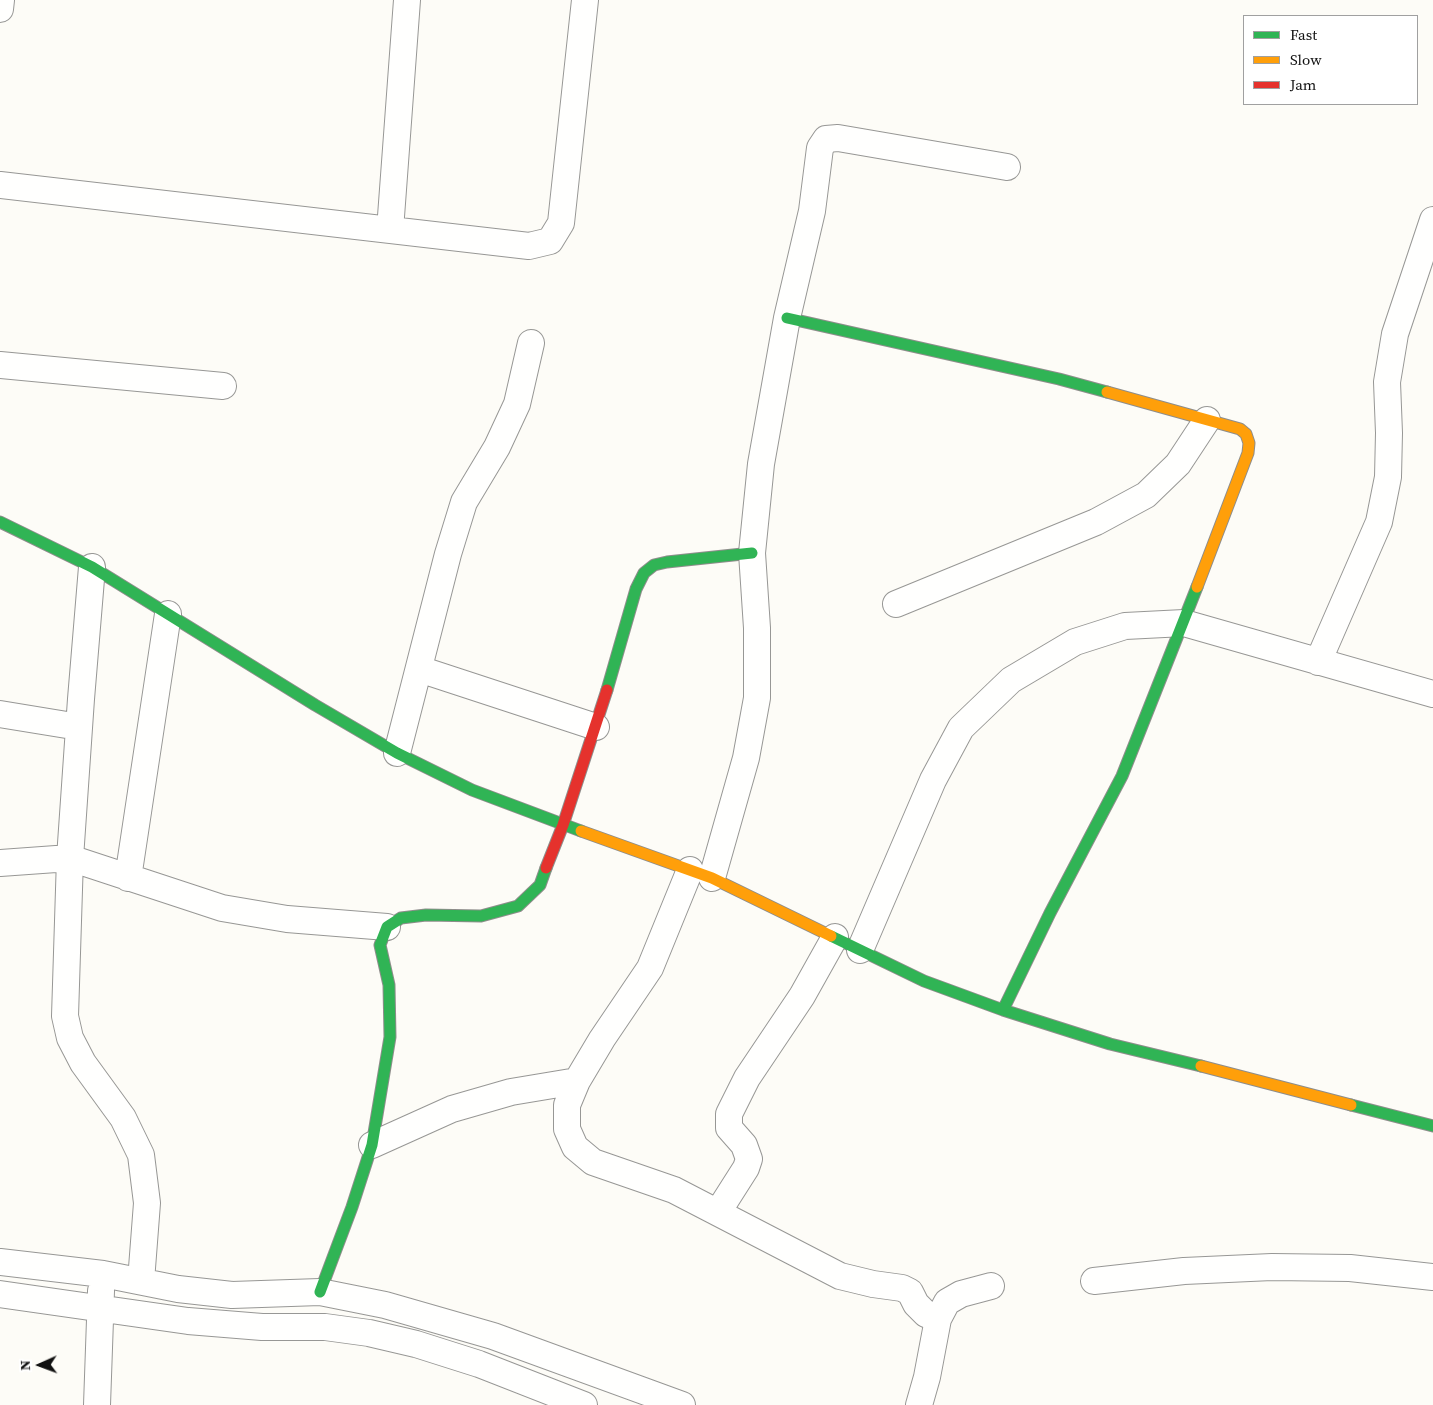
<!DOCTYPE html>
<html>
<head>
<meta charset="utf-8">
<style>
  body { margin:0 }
  #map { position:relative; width:1433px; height:1405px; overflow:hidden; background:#fdfcf7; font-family:"Source Serif 4",serif }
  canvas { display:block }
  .legend { position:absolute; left:1243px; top:15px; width:175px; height:90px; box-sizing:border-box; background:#fff; border:1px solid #a0a0a0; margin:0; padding:6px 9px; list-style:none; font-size:15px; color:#111 }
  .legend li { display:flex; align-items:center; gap:10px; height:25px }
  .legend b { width:25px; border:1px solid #a0a0a0 }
  .north { position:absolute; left:15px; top:1340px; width:50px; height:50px; -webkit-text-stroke:4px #fff; paint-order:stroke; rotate:268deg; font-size:14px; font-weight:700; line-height:20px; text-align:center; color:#111 }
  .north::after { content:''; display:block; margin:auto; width:18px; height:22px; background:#111; clip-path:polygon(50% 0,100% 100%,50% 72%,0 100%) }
</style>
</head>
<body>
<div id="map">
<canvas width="1433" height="1405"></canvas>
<ul class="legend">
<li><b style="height:6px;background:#30b455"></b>Fast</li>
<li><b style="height:6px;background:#ff9f0a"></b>Slow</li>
<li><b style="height:6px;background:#e5322d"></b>Jam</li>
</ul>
<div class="north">N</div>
</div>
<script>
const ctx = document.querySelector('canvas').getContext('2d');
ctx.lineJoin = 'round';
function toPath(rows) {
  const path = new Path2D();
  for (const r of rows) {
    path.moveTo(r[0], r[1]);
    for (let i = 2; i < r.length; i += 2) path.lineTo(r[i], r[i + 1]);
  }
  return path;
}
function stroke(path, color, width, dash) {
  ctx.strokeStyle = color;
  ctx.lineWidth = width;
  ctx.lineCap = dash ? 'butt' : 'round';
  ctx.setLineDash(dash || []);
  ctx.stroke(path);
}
const street = toPath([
  [0,9,1,0],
  [0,185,529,246,550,241,561,223,585,0],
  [390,230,407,0],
  [0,365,223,386],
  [92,567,81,699,70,858,65,1016,70,1038,83,1063,123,1118,141,1155,147,1203,141,1281],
  [896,604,1096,522,1146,495,1178,464,1207,420],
  [1318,662,1379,522,1388,477,1389,433,1387,382,1395,334,1433,220],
  [419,669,596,727],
  [0,714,79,727],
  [397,753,448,554,464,502,497,447,517,404,531,343],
  [0,863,70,858,222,908,287,919,387,927],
  [690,870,650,968,602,1039,577,1081,567,1105,567,1129,575,1147,593,1162,674,1190,840,1276,873,1284,902,1288,910,1292,916,1304,926,1314,938,1319],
  [128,878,168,614],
  [712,878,746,758,757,698,757,628,752,553,761,464,787,318,812,211,820,148,826,139,838,138,1007,167],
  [860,950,933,780,961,728,1011,680,1075,642,1125,626,1184,623,1433,694],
  [372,1145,452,1109,511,1092,577,1081],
  [718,1212,746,1168,749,1159,744,1145,729,1128,729,1114,747,1078,802,996,835,937],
  [0,1262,103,1274,178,1289,232,1295,320,1292,385,1305,493,1336,682,1405],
  [1094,1281,1184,1271,1272,1267,1350,1268,1433,1277],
  [0,1294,188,1321,262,1327,325,1327,369,1333,416,1344,479,1364,584,1405],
  [97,1405,101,1291],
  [919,1405,927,1377,938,1319,947,1302,961,1294,991,1286]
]);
const fast = toPath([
  [787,318,1059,379,1107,392],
  [0,522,92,567,315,705,397,753,472,790,581,831],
  [607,690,636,589,644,573,654,565,667,562,752,553],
  [831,936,924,981,1003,1010,1110,1044,1201,1066],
  [1003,1010,1050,913,1122,776,1197,587],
  [1351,1105,1433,1126],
  [320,1292,352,1207,372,1145,390,1037,389,985,380,945,387,927,401,918,426,915,481,916,518,906,540,885,546,868]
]);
const slow = toPath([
  [1107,392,1240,429,1246,434,1249,443,1248,453,1197,587],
  [581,831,712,878,831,936],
  [1201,1066,1351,1105]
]);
const jam = toPath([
  [546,868,563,825,607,690]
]);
stroke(street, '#979795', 28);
stroke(fast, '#8e8d8b', 13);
stroke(slow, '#8e8d8b', 13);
stroke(jam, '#8e8d8b', 13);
stroke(street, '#fffffe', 26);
stroke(fast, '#30b455', 11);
stroke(slow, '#ff9f0a', 11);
stroke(jam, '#e5322d', 11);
</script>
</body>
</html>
